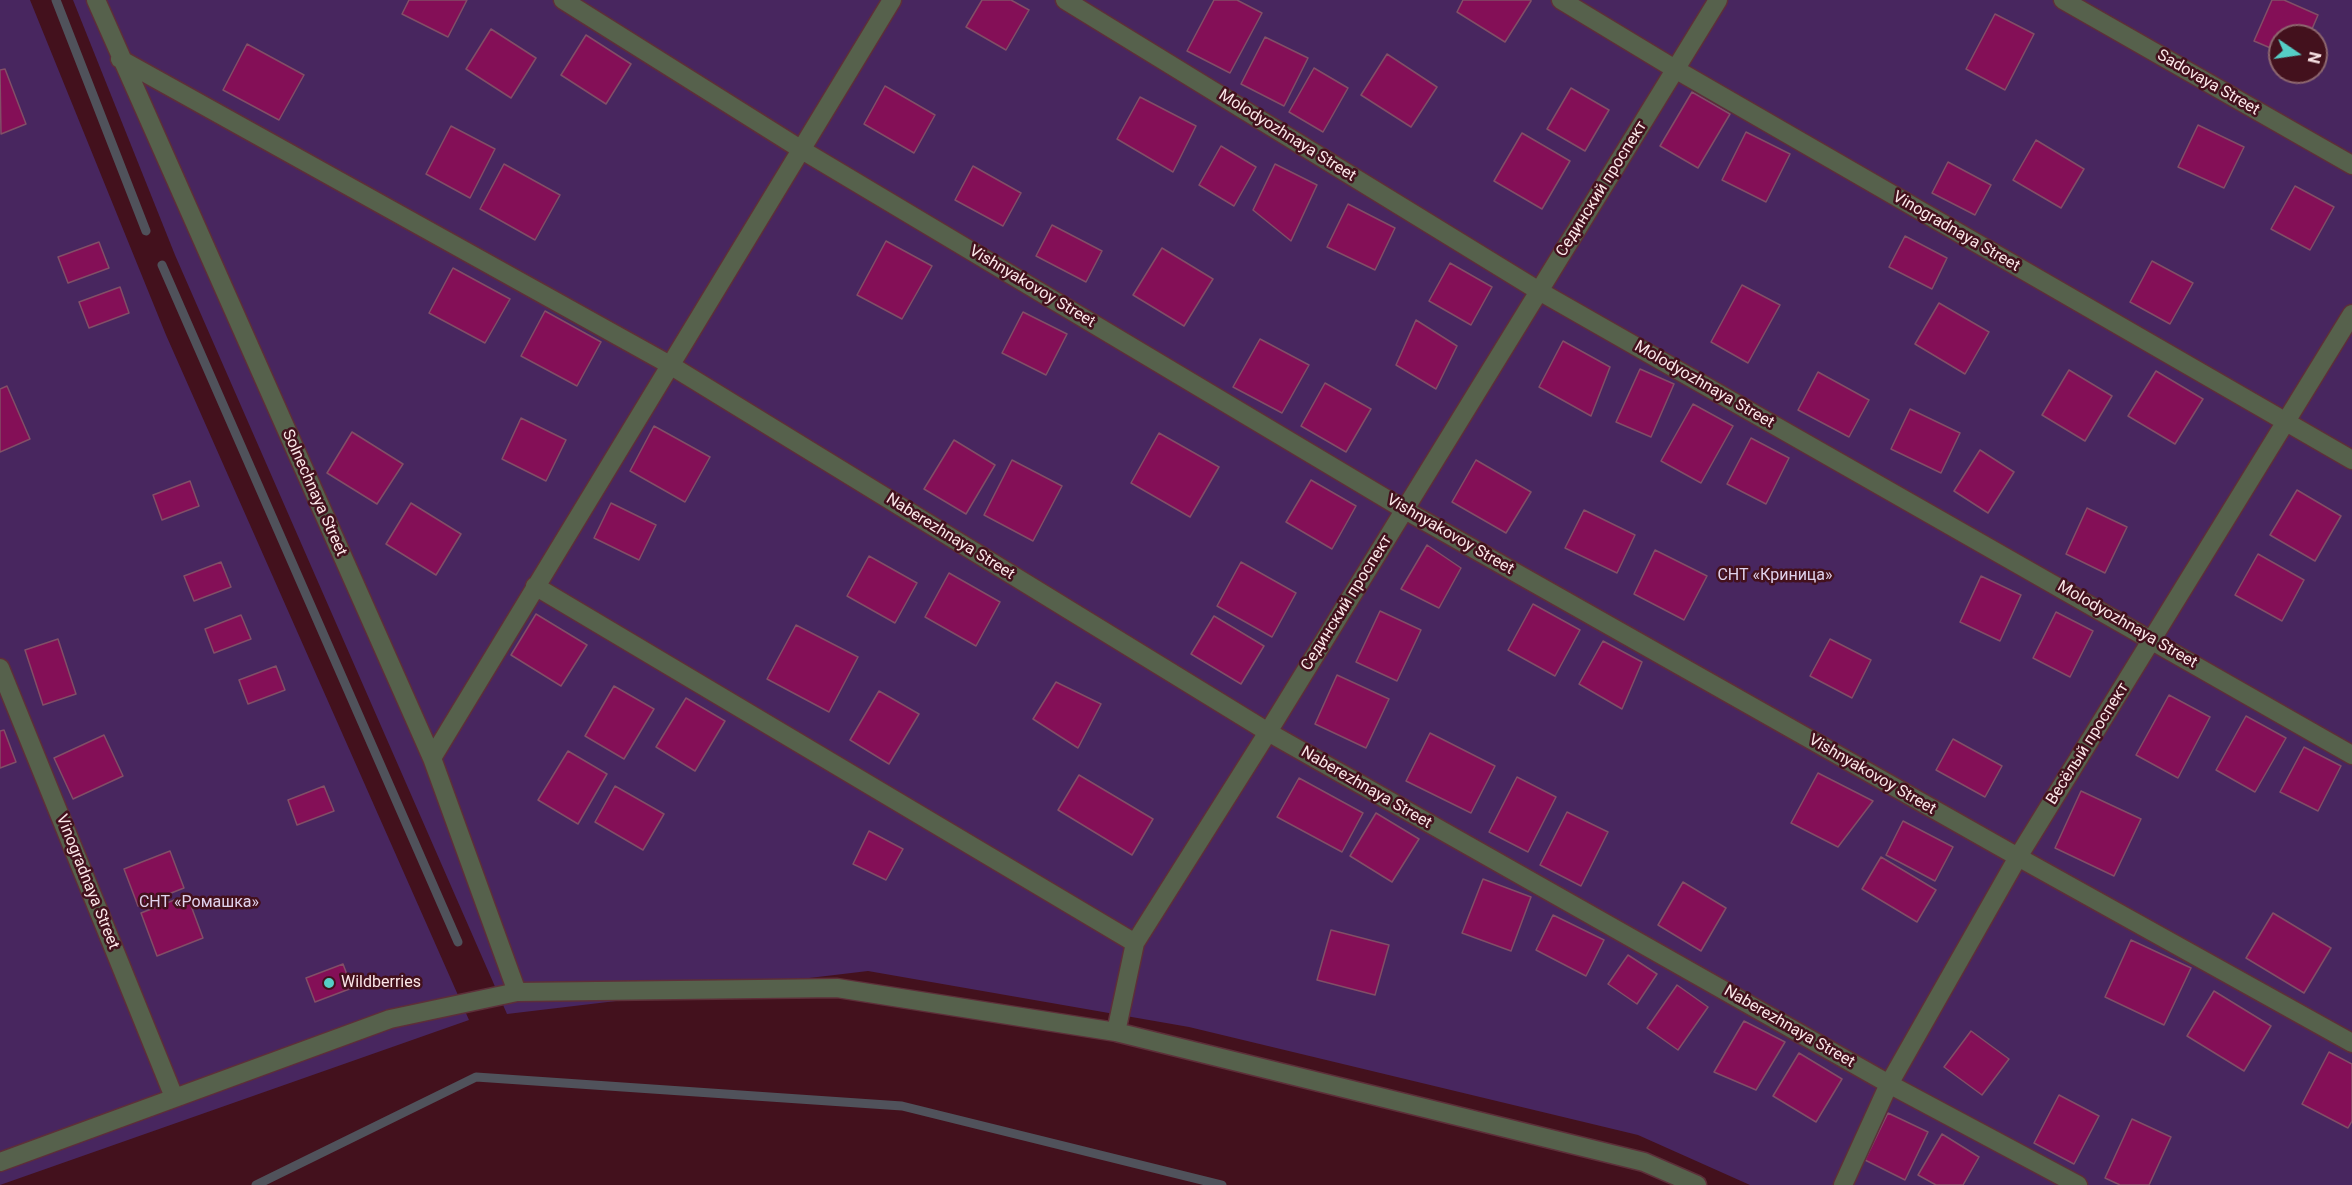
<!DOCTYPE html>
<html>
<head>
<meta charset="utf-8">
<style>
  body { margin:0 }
  #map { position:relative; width:2352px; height:1185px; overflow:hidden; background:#43111d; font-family:Roboto,sans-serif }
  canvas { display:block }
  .north { position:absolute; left:2268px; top:24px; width:60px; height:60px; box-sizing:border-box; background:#43111d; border:2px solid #8d666e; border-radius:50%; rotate:103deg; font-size:16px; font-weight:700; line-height:24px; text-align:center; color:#fbe6e8 }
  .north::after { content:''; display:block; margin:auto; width:21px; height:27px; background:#55cec6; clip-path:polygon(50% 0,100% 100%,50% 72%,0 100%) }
</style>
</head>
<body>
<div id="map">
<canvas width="2352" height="1185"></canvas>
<div class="north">N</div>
</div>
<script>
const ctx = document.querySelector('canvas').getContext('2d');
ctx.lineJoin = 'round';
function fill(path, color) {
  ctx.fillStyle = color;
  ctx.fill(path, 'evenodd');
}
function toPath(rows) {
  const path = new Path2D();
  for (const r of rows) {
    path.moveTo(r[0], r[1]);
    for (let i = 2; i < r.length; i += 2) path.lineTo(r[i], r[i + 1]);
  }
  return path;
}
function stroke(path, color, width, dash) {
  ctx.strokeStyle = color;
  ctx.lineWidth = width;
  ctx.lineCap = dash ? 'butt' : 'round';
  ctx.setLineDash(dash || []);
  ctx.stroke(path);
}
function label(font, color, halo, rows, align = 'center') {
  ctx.font = font + ' Roboto,sans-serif';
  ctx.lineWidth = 5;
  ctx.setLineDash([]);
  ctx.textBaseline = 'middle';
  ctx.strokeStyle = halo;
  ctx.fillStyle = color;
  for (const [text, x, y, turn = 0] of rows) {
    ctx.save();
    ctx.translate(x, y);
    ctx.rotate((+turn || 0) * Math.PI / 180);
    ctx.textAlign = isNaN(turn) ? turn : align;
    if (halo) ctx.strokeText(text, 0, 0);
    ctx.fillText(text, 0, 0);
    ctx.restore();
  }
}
fill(toPath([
  [0,0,30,0,166,335,469,1020,0,1185],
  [73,0,2352,0,2352,1185,1750,1185,1638,1135,1189,1027,868,971,507,1014,175,255],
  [2280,36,2316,36,2316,72,2280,72]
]), '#48265f');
stroke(toPath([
  [56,0,146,231],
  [162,265,458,942],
  [256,1185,476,1077,902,1106,1222,1185]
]), '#50525b', 9);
const building = toPath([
  [409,0,467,0,448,37,402,14,409,0],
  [982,0,1011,0,1029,10,1006,50,966,27,982,0],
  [1214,0,1237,0,1262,13,1230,73,1187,51,1214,0],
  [1463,0,1531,0,1531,1,1505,42,1457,12,1463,0],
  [2272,0,2284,0,2318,15,2309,36,2280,36,2280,52,2254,41,2272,0],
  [1995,14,2034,34,2005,90,1966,69,1995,14],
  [491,29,536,58,511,98,466,69,491,29],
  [586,35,631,64,606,104,561,75,586,35],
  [1265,37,1308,58,1284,106,1241,84,1265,37],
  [247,44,304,75,279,120,223,90,247,44],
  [1387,54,1437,87,1411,127,1361,95,1387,54],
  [1314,68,1348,88,1323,132,1289,112,1314,68],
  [5,69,26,124,1,134,0,70,5,69],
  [885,86,935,115,914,153,864,124,885,86],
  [1571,88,1609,110,1585,151,1547,129,1571,88],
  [1692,92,1730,114,1698,168,1660,146,1692,92],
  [1140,97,1196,126,1173,172,1117,139,1140,97],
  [2198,125,2244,147,2224,188,2178,167,2198,125],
  [451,126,495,149,470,198,426,174,451,126],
  [1746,132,1790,154,1766,202,1722,180,1746,132],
  [1522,133,1570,161,1542,209,1494,181,1522,133],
  [2036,140,2084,169,2061,208,2013,180,2036,140],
  [1221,146,1256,167,1234,206,1199,185,1221,146],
  [1948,162,1991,185,1975,215,1932,193,1948,162],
  [504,164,560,195,535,240,480,209,504,164],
  [1275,164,1317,185,1291,241,1253,210,1275,164],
  [973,166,1021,193,1003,226,955,200,973,166],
  [2295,186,2334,207,2310,250,2271,229,2295,186],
  [1348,204,1395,228,1375,270,1327,247,1348,204],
  [1052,225,1102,251,1086,282,1036,256,1052,225],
  [1905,236,1947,258,1932,289,1889,267,1905,236],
  [886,241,932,266,902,319,857,295,886,241],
  [99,242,109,268,68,283,58,257,99,242],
  [1162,248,1213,279,1184,326,1133,295,1162,248],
  [2152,261,2193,283,2170,324,2130,302,2152,261],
  [1450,263,1492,287,1471,325,1429,301,1450,263],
  [453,268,510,299,485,343,429,313,453,268],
  [1742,285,1780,305,1748,363,1711,342,1742,285],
  [120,287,129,313,89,328,79,302,120,287],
  [1939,303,1989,332,1965,374,1915,344,1939,303],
  [545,311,601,342,577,386,521,356,545,311],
  [1023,312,1067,334,1046,375,1002,353,1023,312],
  [1416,320,1457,346,1436,389,1396,365,1416,320],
  [1260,339,1309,365,1282,413,1233,387,1260,339],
  [1563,341,1610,367,1591,416,1539,387,1563,341],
  [1640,369,1674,384,1651,437,1616,422,1640,369],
  [2069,370,2112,396,2085,441,2042,415,2069,370],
  [2156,371,2203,399,2175,444,2128,416,2156,371],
  [1818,372,1869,400,1849,437,1798,410,1818,372],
  [1325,383,1371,409,1346,452,1301,426,1325,383],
  [7,386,30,439,0,452,0,389,7,386],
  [1693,404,1733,426,1701,483,1661,461,1693,404],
  [1910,409,1960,433,1941,473,1891,449,1910,409],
  [521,418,566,440,546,481,502,459,521,418],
  [654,426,710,457,685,502,630,471,654,426],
  [352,432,403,464,377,504,327,473,352,432],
  [1159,433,1219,467,1190,517,1131,483,1159,433],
  [1751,438,1789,458,1766,504,1727,484,1751,438],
  [954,440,995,465,966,514,924,489,954,440],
  [1980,450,2014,472,1988,513,1954,491,1980,450],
  [1012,460,1062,486,1033,541,984,515,1012,460],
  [1476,460,1531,492,1506,533,1452,502,1476,460],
  [1311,480,1356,506,1332,549,1286,522,1311,480],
  [190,481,199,506,162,520,153,495,190,481],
  [2297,490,2341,516,2315,561,2270,535,2297,490],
  [411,503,461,534,436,575,386,544,411,503],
  [611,503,656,525,639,560,594,538,611,503],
  [2087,508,2127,527,2105,573,2066,554,2087,508],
  [1584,510,1635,535,1617,573,1565,548,1584,510],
  [1427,545,1461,568,1439,608,1401,589,1427,545],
  [1655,550,1707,576,1684,620,1634,594,1655,550],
  [2258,554,2304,580,2282,621,2235,595,2258,554],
  [869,556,917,583,895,623,847,596,869,556],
  [221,562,231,587,194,601,184,576,221,562],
  [1241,562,1296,593,1272,637,1217,606,1241,562],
  [949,573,1000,602,976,646,925,617,949,573],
  [1981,576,2021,595,2000,641,1960,622,1981,576],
  [1533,604,1580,630,1555,676,1508,650,1533,604],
  [1380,611,1421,630,1397,681,1356,662,1380,611],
  [2056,612,2093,631,2070,677,2033,658,2056,612],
  [536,614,587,645,561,686,511,655,536,614],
  [241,615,251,639,214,653,205,629,241,615],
  [1214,616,1264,646,1241,684,1191,654,1214,616],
  [796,625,858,657,829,712,767,679,796,625],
  [58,639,76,694,43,705,25,650,58,639],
  [1830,639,1871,660,1852,698,1810,676,1830,639],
  [1603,641,1642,662,1622,709,1579,684,1603,641],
  [276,666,285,690,248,704,239,680,276,666],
  [1337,675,1389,699,1366,748,1315,724,1337,675],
  [1056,682,1101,704,1078,748,1033,719,1056,682],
  [614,686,654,709,624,759,585,736,614,686],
  [879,691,919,714,889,764,850,740,879,691],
  [2169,695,2210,717,2178,778,2136,755,2169,695],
  [686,698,725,721,695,771,656,747,686,698],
  [2246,716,2286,738,2255,792,2216,770,2246,716],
  [4,730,16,762,0,768,0,731,4,730],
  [1430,733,1495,766,1471,813,1406,781,1430,733],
  [104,735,123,776,73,799,54,758,104,735],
  [1953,739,2002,766,1985,797,1936,770,1953,739],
  [2304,747,2341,766,2318,811,2280,792,2304,747],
  [568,751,607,774,578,824,538,800,568,751],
  [1818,773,1873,801,1838,847,1791,823,1818,773],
  [1079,775,1153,819,1132,855,1058,810,1079,775],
  [1517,777,1556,797,1528,852,1489,832,1517,777],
  [1299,778,1363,813,1342,852,1277,817,1299,778],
  [324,786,334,811,297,825,288,800,324,786],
  [615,786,664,814,643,850,595,822,615,786],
  [2081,791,2141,819,2114,876,2055,848,2081,791],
  [1567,812,1608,832,1581,886,1540,865,1567,812],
  [1376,813,1419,839,1392,882,1350,856,1376,813],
  [1903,821,1953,847,1935,881,1886,855,1903,821],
  [869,831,903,849,886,880,853,864,869,831],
  [170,851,184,888,138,906,124,869,170,851],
  [1881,857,1936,890,1917,922,1862,889,1881,857],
  [1483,879,1531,897,1511,951,1462,933,1483,879],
  [1683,882,1726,908,1701,951,1658,925,1683,882],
  [187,895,203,938,157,956,141,913,187,895],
  [2273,913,2331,948,2304,993,2246,958,2273,913],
  [1553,915,1604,940,1586,976,1536,950,1553,915],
  [1331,930,1389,945,1375,995,1317,980,1331,930],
  [2131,940,2191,968,2164,1025,2105,997,2131,940],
  [1628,955,1657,974,1637,1004,1608,984,1628,955],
  [343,964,352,988,315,1002,306,978,343,964],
  [1677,985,1708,1007,1678,1050,1647,1028,1677,985],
  [2214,991,2271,1026,2244,1071,2187,1036,2214,991],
  [1744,1021,1785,1042,1756,1090,1714,1072,1744,1021],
  [1971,1031,2009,1059,1982,1095,1944,1067,1971,1031],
  [2329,1052,2352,1064,2352,1121,2348,1128,2302,1104,2329,1052],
  [1799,1053,1842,1079,1816,1122,1773,1096,1799,1053],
  [2059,1095,2099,1116,2074,1164,2034,1143,2059,1095],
  [1888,1113,1928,1132,1905,1180,1865,1160,1888,1113],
  [2132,1119,2171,1137,2149,1185,2120,1185,2105,1178,2132,1119],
  [1942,1134,1979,1157,1963,1185,1936,1185,1918,1175,1942,1134]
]);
fill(building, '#840f57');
stroke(building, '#824e67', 1.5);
const minor = toPath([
  [96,0,432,758,517,992],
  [563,0,802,150,1405,510,2018,857,2352,1043],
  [1065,0,1539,291,2352,755],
  [1561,0,1675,69,2352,460],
  [2063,0,2352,165],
  [120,59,670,365,1268,732,1889,1084,2078,1185],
  [535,586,1135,943],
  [0,668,174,1097],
  [432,758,892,0],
  [1116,1032,1135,943,1268,732,1718,0],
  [0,1162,390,1019,517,992,837,988,1116,1032,1644,1162,1697,1185],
  [1843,1185,1889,1084,2018,857,2352,314]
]);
stroke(minor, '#5d2f39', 21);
stroke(minor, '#56614c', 18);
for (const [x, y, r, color] of [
  [329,983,6,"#55cec6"]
]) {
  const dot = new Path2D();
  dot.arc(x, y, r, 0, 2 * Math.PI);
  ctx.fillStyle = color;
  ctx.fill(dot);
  stroke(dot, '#43111d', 2);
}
label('16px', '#fbe6e8', '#43111d', [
  ["Sadovaya Street",2208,83,30],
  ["Molodyozhnaya Street",1287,136,32],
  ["Сединский проспект",1602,189,-58],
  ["Vinogradnaya Street",1956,232,30],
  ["Vishnyakovoy Street",1032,287,31],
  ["Molodyozhnaya Street",1704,385,30],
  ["Solnechnaya Street",314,493,66],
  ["Vishnyakovoy Street",1450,535,30],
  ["Naberezhnaya Street",950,537,32],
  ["Сединский проспект",1347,603,-58],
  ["Molodyozhnaya Street",2127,625,30],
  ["Весёлый проспект",2088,744,-58],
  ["Vishnyakovoy Street",1872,775,30],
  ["Naberezhnaya Street",1366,788,30],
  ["Vinogradnaya Street",87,882,68],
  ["Naberezhnaya Street",1789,1027,30]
]);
label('16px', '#e0d2ec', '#43111d', [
  ["СНТ «Криница»",1775,576],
  ["СНТ «Ромашка»",199,903]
]);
label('16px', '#fbe6e8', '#43111d', [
  ["Wildberries",341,983]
], 'left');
</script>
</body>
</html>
